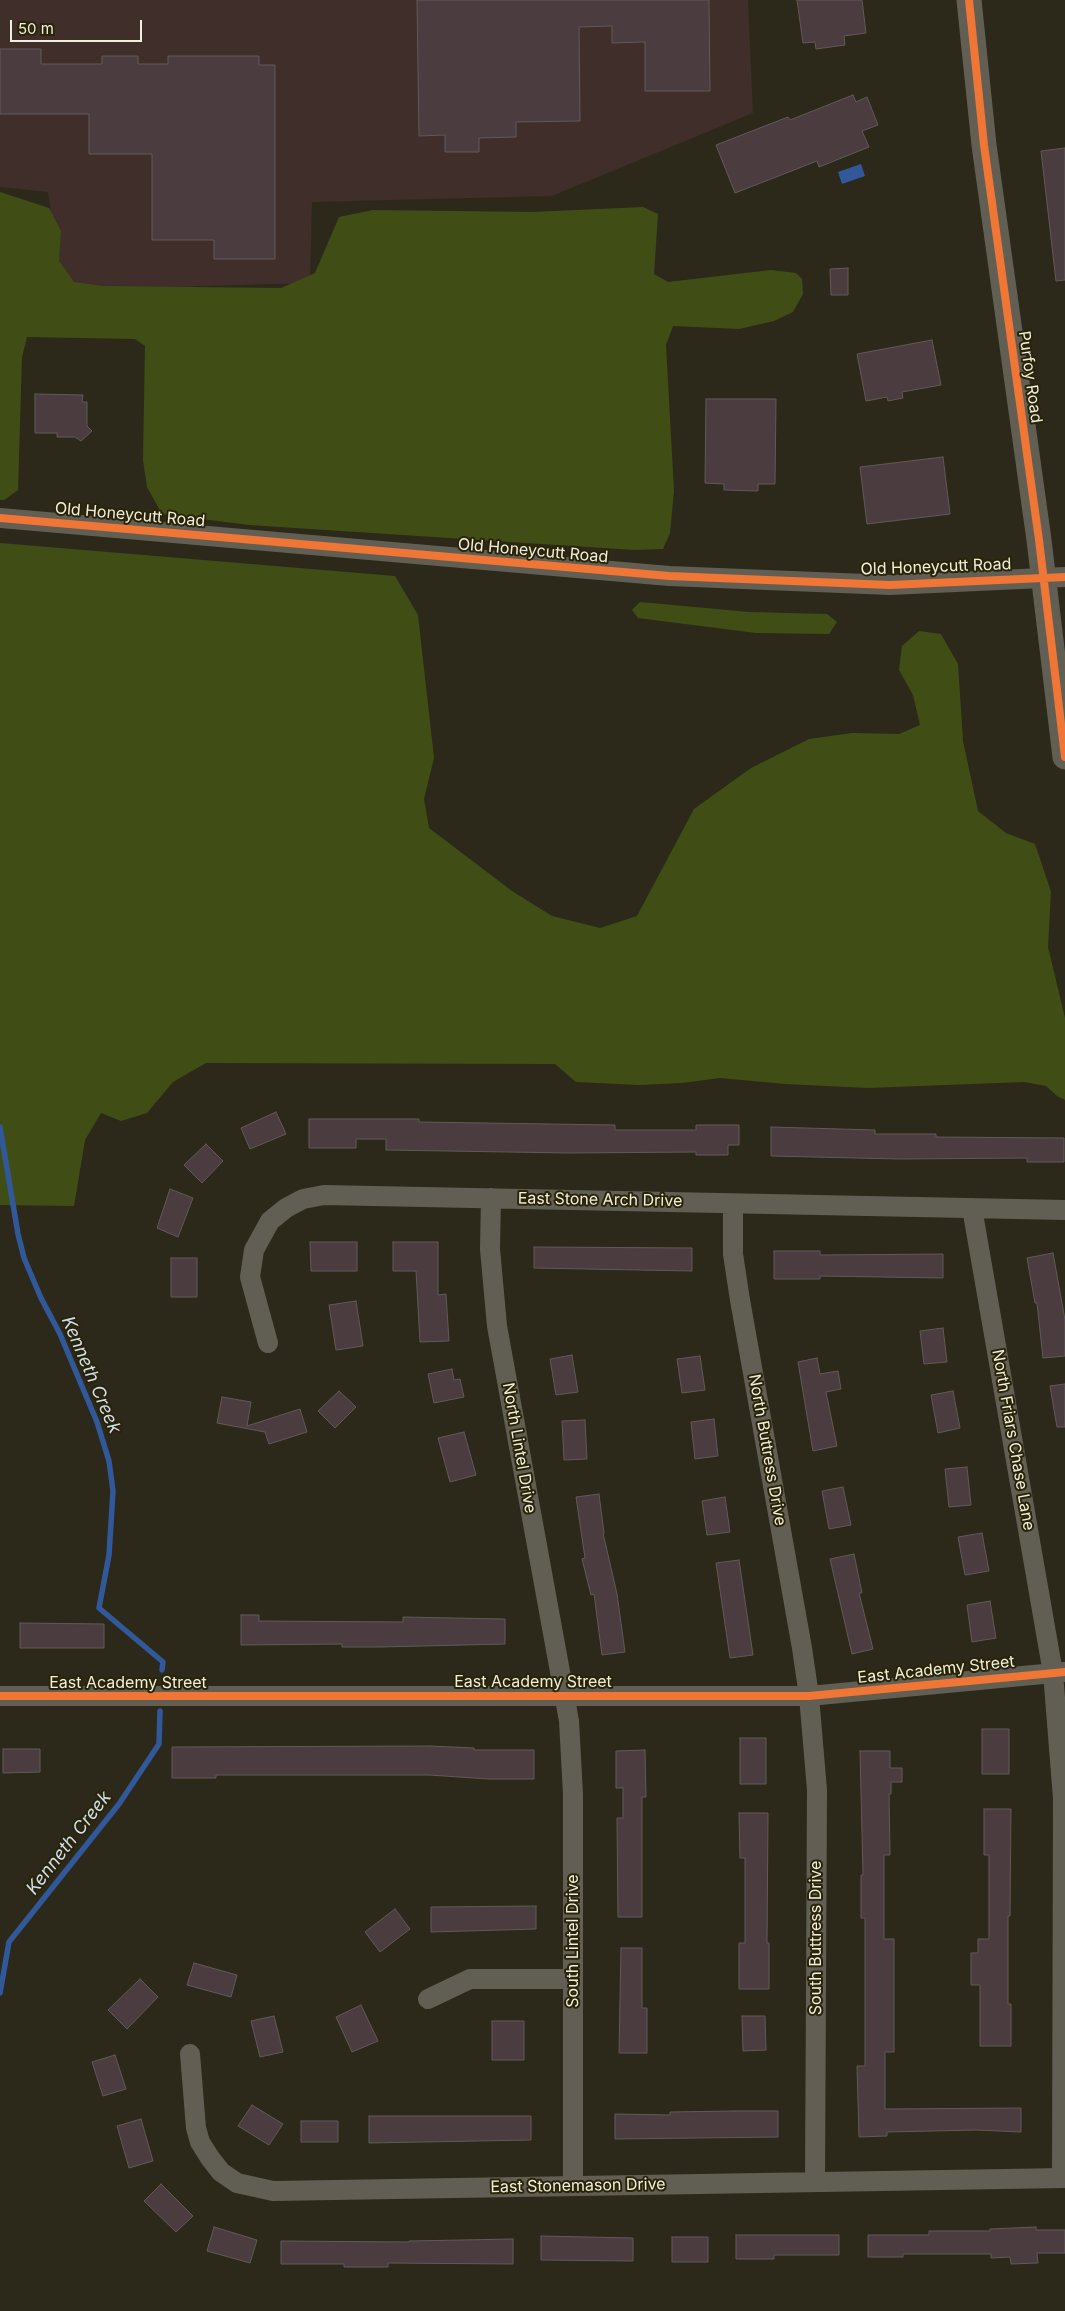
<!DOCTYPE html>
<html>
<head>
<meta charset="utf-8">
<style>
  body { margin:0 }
  #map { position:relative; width:1065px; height:2311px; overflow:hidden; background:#2c291a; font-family:Inter,sans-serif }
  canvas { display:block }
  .scale { position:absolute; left:10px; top:20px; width:132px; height:22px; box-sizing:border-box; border:2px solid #f0eedd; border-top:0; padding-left:6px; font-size:15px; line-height:18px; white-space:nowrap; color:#f0eedd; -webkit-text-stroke:4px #292408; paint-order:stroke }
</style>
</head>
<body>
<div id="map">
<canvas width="1065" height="2311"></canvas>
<div class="scale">50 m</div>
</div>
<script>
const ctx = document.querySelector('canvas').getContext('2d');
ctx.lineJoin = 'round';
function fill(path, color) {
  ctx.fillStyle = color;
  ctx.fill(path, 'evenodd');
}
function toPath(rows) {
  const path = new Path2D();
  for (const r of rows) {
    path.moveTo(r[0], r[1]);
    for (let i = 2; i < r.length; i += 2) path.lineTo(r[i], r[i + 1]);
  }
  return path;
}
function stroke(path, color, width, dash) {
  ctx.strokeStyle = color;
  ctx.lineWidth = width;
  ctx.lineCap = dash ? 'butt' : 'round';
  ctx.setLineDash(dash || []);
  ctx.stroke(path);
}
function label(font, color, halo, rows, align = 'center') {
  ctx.font = font + ' Inter,sans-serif';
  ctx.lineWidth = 4;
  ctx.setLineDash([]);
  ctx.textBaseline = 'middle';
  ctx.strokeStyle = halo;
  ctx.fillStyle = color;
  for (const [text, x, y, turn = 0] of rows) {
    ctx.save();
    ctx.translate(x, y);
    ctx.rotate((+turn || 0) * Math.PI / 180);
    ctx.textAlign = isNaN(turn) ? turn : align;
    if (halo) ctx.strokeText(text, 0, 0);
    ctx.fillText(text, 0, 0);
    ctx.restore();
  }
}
fill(toPath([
  [0,0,748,0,753,113,552,196,312,202,310,283,61,290,48,192,0,187]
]), '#402e2a');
fill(toPath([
  [0,192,49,208,61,231,59,261,74,282,103,286,281,288,315,273,339,217,373,210,532,212,643,207,658,214,654,274,668,282,771,270,796,273,802,279,803,294,793,312,774,321,739,329,673,326,666,345,674,491,670,533,663,549,634,550,249,525,162,514,147,487,143,460,145,346,135,339,27,337,22,357,18,490,4,500,0,500],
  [0,543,395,576,418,615,434,758,424,799,429,828,512,891,552,916,600,928,637,916,694,809,751,768,809,739,852,733,899,734,920,725,913,695,899,670,902,646,919,631,941,634,958,664,963,741,978,811,1006,833,1035,844,1051,892,1048,947,1065,1018,1065,1100,1057,1096,1046,1086,1024,1082,868,1088,785,1084,720,1078,682,1083,639,1085,576,1082,555,1064,206,1063,173,1082,147,1113,121,1121,101,1113,85,1140,74,1206,0,1205],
  [640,602,749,612,827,614,837,622,829,634,756,633,638,618,632,610]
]), '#404e16');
fill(toPath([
  [861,164,865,176,842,184,838,172]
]), '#315999');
stroke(toPath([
  [0,1127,18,1234,24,1258,41,1298,60,1334,97,1422,109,1461,113,1491,109,1555,99,1608,163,1662,162,1670],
  [0,1993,9,1942,119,1804,159,1744,160,1711]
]), '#315999', 5.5);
const building = toPath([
  [417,0,709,0,710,91,645,91,645,42,612,43,612,26,579,27,580,121,516,122,516,137,479,138,479,152,445,152,445,135,419,136,417,0],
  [797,0,862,0,866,33,844,36,845,45,816,49,815,42,803,43,797,0],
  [0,49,41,49,41,64,102,64,102,56,138,56,138,64,168,64,168,56,259,56,259,65,275,65,275,259,214,259,214,240,152,240,152,154,89,154,89,114,0,114,0,49],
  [853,95,856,102,867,97,878,125,862,131,869,147,819,167,817,161,735,193,716,145,788,117,790,120,853,95],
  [1065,148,1065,280,1056,281,1041,151,1065,148],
  [848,268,848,295,831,295,830,269,848,268],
  [932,340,941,385,902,392,903,398,888,401,887,397,866,401,857,354,932,340],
  [35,394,83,395,82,402,87,402,87,426,92,431,81,441,75,437,57,437,57,433,35,433,35,394],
  [706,399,776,399,775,484,758,484,758,491,724,490,724,484,705,483,706,399],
  [943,457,950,514,867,524,860,467,943,457],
  [276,1112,286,1134,250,1149,241,1128,276,1112],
  [309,1119,419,1119,419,1122,615,1125,615,1130,696,1130,696,1125,739,1125,739,1145,728,1145,728,1155,696,1155,696,1152,569,1153,386,1150,386,1139,356,1139,356,1148,309,1148,309,1119],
  [771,1127,875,1130,875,1134,936,1134,936,1137,1064,1138,1064,1162,1027,1162,1027,1158,899,1159,771,1156,771,1127],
  [206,1144,223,1161,202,1183,184,1165,206,1144],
  [170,1189,193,1198,178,1237,157,1228,170,1189],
  [310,1242,357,1242,357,1271,311,1271,310,1242],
  [393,1242,438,1242,438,1295,446,1294,449,1341,420,1342,416,1271,393,1271,393,1242],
  [534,1247,692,1248,692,1271,534,1268,534,1247],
  [774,1251,820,1251,820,1255,943,1254,943,1278,820,1276,820,1279,774,1279,774,1251],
  [1053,1253,1065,1320,1065,1356,1043,1358,1037,1303,1035,1303,1027,1258,1053,1253],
  [171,1258,197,1258,197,1297,171,1297,171,1258],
  [356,1301,363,1346,336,1350,329,1305,356,1301],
  [943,1328,947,1362,924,1364,920,1331,943,1328],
  [572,1355,578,1392,556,1395,550,1359,572,1355],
  [700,1356,705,1390,682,1393,677,1359,700,1356],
  [817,1358,820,1374,838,1371,841,1389,826,1392,837,1446,813,1451,798,1362,817,1358],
  [452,1369,454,1380,460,1379,464,1397,434,1403,428,1374,452,1369],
  [1065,1384,1065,1427,1057,1427,1050,1386,1065,1384],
  [339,1391,356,1407,335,1428,318,1411,339,1391],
  [953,1391,960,1428,938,1433,931,1395,953,1391],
  [222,1397,251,1402,247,1426,300,1409,307,1432,269,1444,265,1432,217,1423,222,1397],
  [714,1419,718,1456,695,1459,691,1422,714,1419],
  [585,1420,587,1459,564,1460,562,1421,585,1420],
  [464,1432,476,1475,450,1482,438,1438,464,1432],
  [967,1467,971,1505,949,1507,945,1469,967,1467],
  [843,1487,851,1525,829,1529,822,1491,843,1487],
  [599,1494,604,1533,603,1533,617,1594,625,1652,602,1655,594,1594,591,1595,582,1559,585,1558,576,1497,599,1494],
  [725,1497,730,1532,707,1535,702,1501,725,1497],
  [982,1533,989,1571,965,1575,958,1537,982,1533],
  [854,1554,862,1593,859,1593,873,1649,852,1654,830,1559,854,1554],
  [739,1560,753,1655,730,1658,716,1563,739,1560],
  [990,1601,996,1638,972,1642,967,1605,990,1601],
  [241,1615,259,1615,259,1621,403,1622,403,1617,505,1619,505,1644,381,1647,342,1647,342,1644,241,1645,241,1615],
  [20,1623,104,1624,104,1648,20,1648,20,1623],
  [982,1729,1009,1729,1009,1774,982,1774,982,1729],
  [740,1738,766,1738,766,1784,740,1784,740,1738],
  [430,1746,474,1748,474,1750,534,1750,534,1779,489,1779,429,1775,216,1775,216,1778,172,1778,172,1747,430,1746],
  [3,1749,40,1749,40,1772,3,1773,3,1749],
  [645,1750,646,1797,642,1797,642,1917,618,1917,617,1818,623,1818,623,1788,616,1788,616,1751,645,1750],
  [860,1751,890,1751,890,1768,902,1768,902,1782,891,1782,891,1794,889,1794,890,1855,884,1855,884,1939,894,1939,894,2052,885,2052,885,2109,1021,2108,1021,2132,977,2130,887,2132,887,2136,859,2137,857,2066,865,2066,865,1918,861,1918,861,1875,863,1875,860,1751],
  [984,1809,1011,1809,1010,1916,1008,1916,1008,2004,1011,2004,1011,2046,980,2046,980,1985,971,1985,971,1953,978,1953,978,1939,989,1939,989,1855,984,1855,984,1809],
  [739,1813,768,1813,767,1943,769,1943,769,1989,739,1989,739,1943,745,1943,745,1858,740,1858,739,1813],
  [536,1906,536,1929,431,1932,431,1907,536,1906],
  [395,1909,410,1929,380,1952,365,1932,395,1909],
  [621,1948,642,1948,642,2008,647,2008,647,2053,619,2053,621,1948],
  [194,1963,237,1975,231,1997,187,1985,194,1963],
  [140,1979,158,1997,127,2029,108,2010,140,1979],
  [361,2005,378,2041,352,2052,336,2017,361,2005],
  [274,2016,283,2052,260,2057,251,2021,274,2016],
  [742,2016,765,2016,766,2050,743,2051,742,2016],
  [492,2021,524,2021,524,2060,492,2060,492,2021],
  [115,2055,126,2089,103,2096,92,2062,115,2055],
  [252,2105,283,2124,269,2145,238,2126,252,2105],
  [734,2111,778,2111,778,2137,615,2139,615,2114,670,2115,670,2112,734,2111],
  [369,2116,531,2116,531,2140,369,2143,369,2116],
  [141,2119,153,2161,129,2168,117,2126,141,2119],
  [301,2121,338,2121,338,2142,301,2142,301,2121],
  [161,2184,193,2216,176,2232,144,2201,161,2184],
  [214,2227,257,2240,250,2263,207,2251,214,2227],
  [1036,2227,1036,2230,1065,2230,1065,2253,1037,2253,1038,2263,1011,2264,1010,2257,991,2258,991,2254,903,2254,903,2257,868,2257,868,2235,929,2235,929,2231,990,2231,990,2229,1036,2227],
  [736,2235,839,2235,839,2255,774,2255,774,2259,736,2259,736,2235],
  [541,2236,633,2238,633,2261,541,2260,541,2236],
  [672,2237,708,2237,708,2262,672,2262,672,2237],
  [513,2239,513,2264,388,2263,388,2267,344,2267,344,2264,281,2264,281,2241,409,2242,409,2241,513,2239]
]);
fill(building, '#4b3c40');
stroke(building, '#615a58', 1);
stroke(toPath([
  [0,518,669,576,890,585,1065,577],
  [491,1198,490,1249,497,1326,569,1721,573,1794,573,2186],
  [733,1204,733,1254,740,1300,802,1648,809,1696,817,1790,815,2181],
  [972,1208,1053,1673,1063,1798,1062,2178],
  [268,1343,250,1277,254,1250,270,1221,286,1208,303,1199,324,1195,1065,1210],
  [0,1696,809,1696,1065,1672],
  [428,1999,470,1979,573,1979],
  [190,2054,196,2128,200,2142,210,2158,221,2172,237,2183,273,2191,1065,2178]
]), '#615f54', 20);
stroke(toPath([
  [969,0,984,145,1039,540,1065,757]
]), '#615f54', 25);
stroke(toPath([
  [969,0,984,145,1039,540,1065,757],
  [0,518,669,576,890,585,1065,577],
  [0,1696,809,1696,1065,1672]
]), '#f07635', 8);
label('16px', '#f0eedd', '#292408', [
  ["Purfoy Road",1030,377,82],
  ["Old Honeycutt Road",130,515,5],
  ["Old Honeycutt Road",533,551,5],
  ["Old Honeycutt Road",936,567,-2],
  ["East Stone Arch Drive",600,1200,1],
  ["North Friars Chase Lane",1013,1440,80],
  ["North Lintel Drive",519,1448,80],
  ["North Buttress Drive",767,1450,80],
  ["East Academy Street",936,1670,-6],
  ["East Academy Street",533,1682],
  ["East Academy Street",128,1683],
  ["South Buttress Drive",816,1938,-90],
  ["South Lintel Drive",573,1941,-90],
  ["East Stonemason Drive",578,2186,-1]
]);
label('italic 18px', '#d0ddf1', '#292408', [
  ["Kenneth Creek",91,1375,67],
  ["Kenneth Creek",69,1843,-52]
]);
</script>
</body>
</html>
